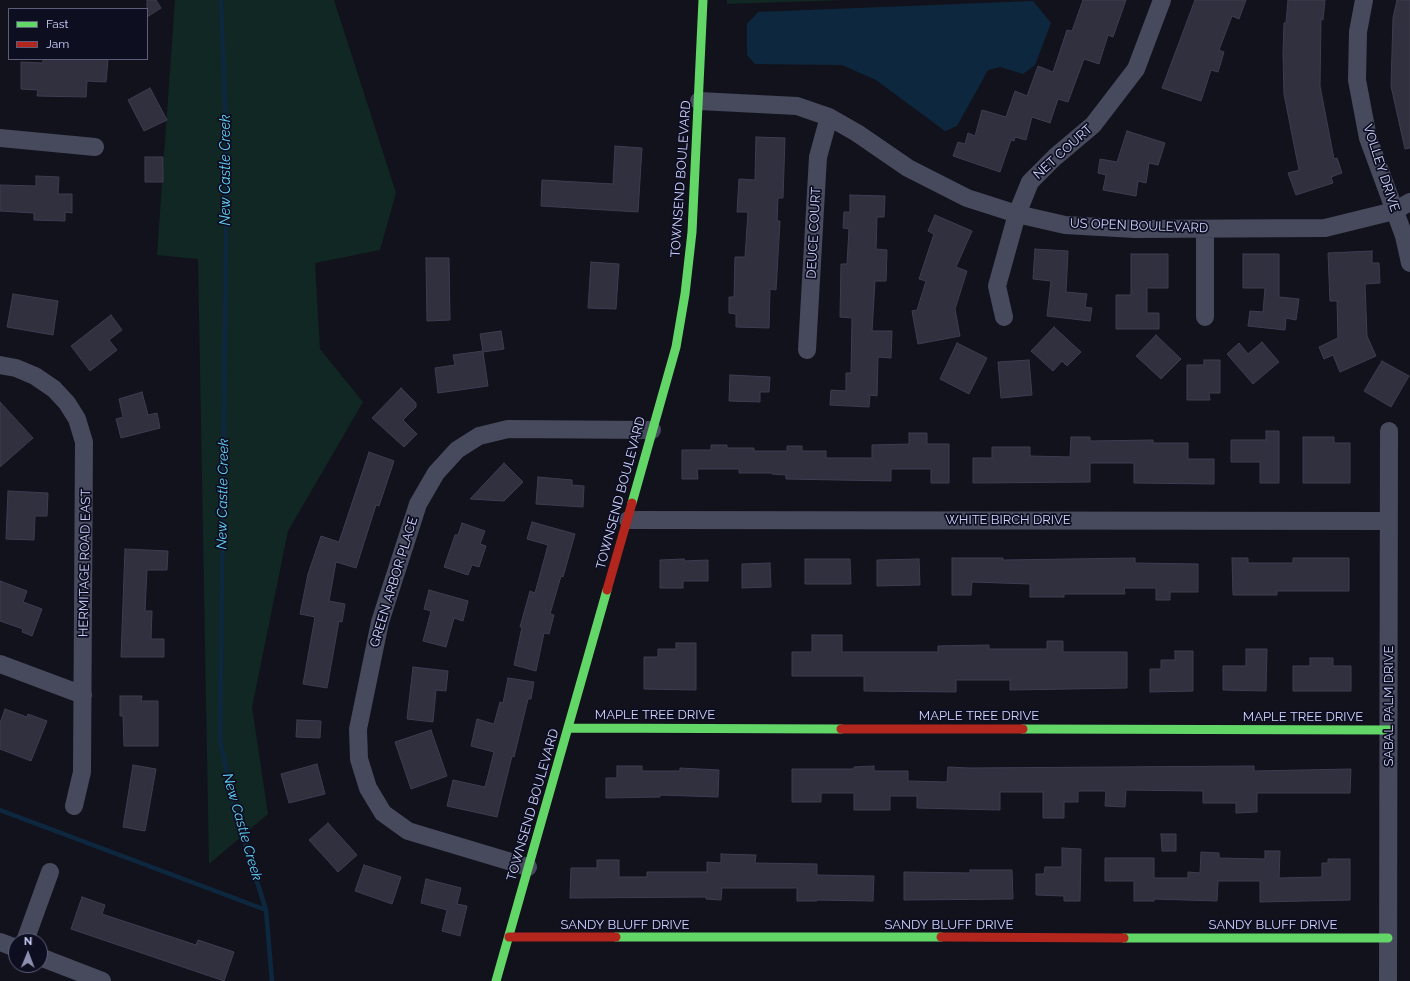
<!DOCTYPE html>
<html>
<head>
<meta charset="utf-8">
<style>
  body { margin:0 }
  #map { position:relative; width:1410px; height:981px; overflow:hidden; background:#12121d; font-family:Raleway,sans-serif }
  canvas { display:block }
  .legend { position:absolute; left:8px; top:8px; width:140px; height:52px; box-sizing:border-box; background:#0e0e21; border:1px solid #5b5d79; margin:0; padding:5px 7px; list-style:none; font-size:12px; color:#cfd3fe }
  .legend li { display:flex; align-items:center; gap:8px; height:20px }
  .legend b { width:20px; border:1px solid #5b5d79 }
  .north { position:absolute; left:8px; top:933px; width:40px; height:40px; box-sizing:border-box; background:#0e0e21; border:1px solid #5b5d79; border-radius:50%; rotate:1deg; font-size:11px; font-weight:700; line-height:16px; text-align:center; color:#cfd3fe }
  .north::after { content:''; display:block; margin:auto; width:14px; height:18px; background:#8d8faf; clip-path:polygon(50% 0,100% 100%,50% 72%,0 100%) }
</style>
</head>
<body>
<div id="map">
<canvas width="1410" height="981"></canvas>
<ul class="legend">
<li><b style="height:5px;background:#63d668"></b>Fast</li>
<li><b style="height:5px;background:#b3261e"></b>Jam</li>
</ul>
<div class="north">N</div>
</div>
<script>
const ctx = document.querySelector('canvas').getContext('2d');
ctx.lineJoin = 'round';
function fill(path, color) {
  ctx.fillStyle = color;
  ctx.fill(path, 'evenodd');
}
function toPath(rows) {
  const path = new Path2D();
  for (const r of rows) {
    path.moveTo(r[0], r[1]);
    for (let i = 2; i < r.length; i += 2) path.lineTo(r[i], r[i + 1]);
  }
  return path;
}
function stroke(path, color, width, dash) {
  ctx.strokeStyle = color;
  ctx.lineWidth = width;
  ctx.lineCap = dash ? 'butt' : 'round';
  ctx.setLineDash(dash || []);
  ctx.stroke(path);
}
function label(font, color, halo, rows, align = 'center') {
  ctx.font = font + ' Raleway,sans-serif';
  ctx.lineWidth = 3.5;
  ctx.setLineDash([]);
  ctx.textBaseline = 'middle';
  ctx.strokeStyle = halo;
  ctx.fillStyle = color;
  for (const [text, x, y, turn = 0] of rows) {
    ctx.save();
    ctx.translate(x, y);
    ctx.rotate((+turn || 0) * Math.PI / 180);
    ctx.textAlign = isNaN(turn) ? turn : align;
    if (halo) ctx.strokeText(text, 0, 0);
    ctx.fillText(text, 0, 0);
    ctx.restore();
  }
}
fill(toPath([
  [175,0,334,0,396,193,380,250,315,263,320,349,363,402,288,531,252,707,268,814,209,864,198,259,157,255],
  [727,0,846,0,727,4]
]), '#112723');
fill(toPath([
  [1033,1,1051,23,1035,65,1023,74,1000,67,988,70,957,126,945,131,876,80,842,65,755,64,747,55,747,24,758,12]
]), '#0d283e');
stroke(toPath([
  [221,0,227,159,220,740,236,815,266,910,272,981],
  [0,810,266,910]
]), '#0d283e', 4.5);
const building = toPath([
  [147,0,156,0,161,8,147,17,147,0],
  [1083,0,1126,0,1113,37,1108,35,1099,64,1084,59,1068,102,1058,99,1050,123,1032,117,1026,140,1015,137,1014,141,1011,140,1000,172,953,156,958,142,965,144,968,133,975,136,982,110,1006,117,1015,91,1027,96,1038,66,1053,72,1067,30,1072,31,1083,0],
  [1195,0,1246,0,1239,19,1232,16,1219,50,1224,52,1218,72,1211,70,1201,101,1162,88,1195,0],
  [1288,0,1325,0,1323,20,1321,19,1320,86,1334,159,1337,158,1342,173,1331,177,1333,183,1296,195,1288,173,1299,170,1284,94,1283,54,1284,23,1286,23,1288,0],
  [1397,0,1410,0,1410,148,1405,149,1391,86,1393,18,1397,0],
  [43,59,108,59,106,82,87,81,86,97,37,96,38,90,21,89,21,62,43,63,43,59],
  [150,88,167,120,144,131,128,100,150,88],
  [1127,131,1165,143,1158,165,1149,163,1146,183,1138,181,1136,196,1103,190,1106,175,1098,173,1100,159,1117,162,1127,131],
  [756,137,785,138,783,198,778,198,777,221,780,221,776,290,770,289,769,328,736,327,736,314,729,313,729,297,734,297,735,257,745,257,748,212,737,212,739,179,755,180,756,137],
  [615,146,642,148,638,212,541,206,542,180,613,184,615,146],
  [145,157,163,157,163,182,145,182,145,157],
  [36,176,59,177,58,194,72,194,72,213,65,212,65,221,34,220,34,213,0,211,0,185,36,186,36,176],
  [850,195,885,196,884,217,877,217,876,249,887,250,886,281,875,281,872,331,892,331,891,358,878,357,877,396,870,395,869,407,830,405,831,390,846,391,846,373,851,373,852,318,840,317,841,264,847,264,849,229,843,228,844,212,850,212,850,195],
  [935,215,972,231,956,267,967,271,955,309,960,336,918,344,912,311,917,310,926,281,919,279,934,234,928,231,935,215],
  [1035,249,1068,251,1066,292,1087,294,1085,307,1092,308,1090,321,1047,316,1051,281,1033,279,1035,249],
  [1372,251,1372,263,1379,263,1380,283,1365,284,1367,336,1376,356,1340,372,1333,355,1324,359,1319,347,1338,338,1337,301,1330,301,1328,253,1372,251],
  [1131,254,1168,254,1168,288,1147,288,1147,313,1159,313,1159,329,1116,329,1116,295,1131,295,1131,254],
  [1243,254,1279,254,1279,297,1299,299,1296,320,1286,318,1285,330,1248,326,1250,311,1263,312,1265,288,1243,288,1243,254],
  [426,258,449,258,450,320,427,321,426,258],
  [591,262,619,264,616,309,588,308,591,262],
  [13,294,58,301,53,335,7,327,13,294],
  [111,315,122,330,109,340,117,350,90,371,71,346,111,315],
  [1054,327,1081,352,1067,366,1062,361,1053,371,1031,351,1054,327],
  [501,331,504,349,483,352,488,386,438,393,435,368,455,365,453,355,483,351,480,334,501,331],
  [1156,335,1181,359,1161,379,1136,356,1156,335],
  [1262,342,1279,362,1253,384,1227,354,1239,343,1248,354,1262,342],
  [957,343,987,358,969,394,940,379,957,343],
  [1029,360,1032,395,1001,398,998,362,1029,360],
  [1204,360,1220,360,1220,393,1209,393,1210,400,1187,400,1187,365,1204,365,1204,360],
  [1382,361,1409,376,1391,407,1364,391,1382,361],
  [730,375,770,377,769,392,760,392,760,402,729,401,730,375],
  [401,388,416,403,416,407,403,420,417,434,404,447,372,418,401,388],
  [142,392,148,415,157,413,160,428,121,438,116,419,123,417,119,399,142,392],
  [0,402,33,438,0,467,0,402],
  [1266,431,1279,431,1279,483,1260,483,1260,462,1231,462,1231,440,1266,440,1266,431],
  [909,433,927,433,927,444,949,444,949,483,931,483,931,469,891,469,891,481,786,479,786,475,772,474,772,473,739,473,739,469,697,469,698,479,682,479,682,450,711,450,711,445,727,445,727,448,754,448,754,451,787,451,787,446,802,446,802,451,826,451,826,458,872,458,872,445,909,444,909,433],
  [1071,437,1090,437,1090,441,1153,440,1153,443,1188,443,1188,459,1214,459,1214,484,1134,483,1134,463,1090,463,1090,482,973,483,973,458,992,458,992,447,1030,447,1030,456,1070,457,1071,437],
  [1303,437,1334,437,1334,443,1350,443,1350,483,1303,483,1303,437],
  [369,452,394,461,379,506,376,505,356,568,336,562,329,601,345,604,342,622,339,621,327,688,303,684,315,617,300,614,308,574,321,536,339,542,369,452],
  [504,463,523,482,504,501,470,499,504,463],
  [538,477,572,480,572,485,584,486,583,507,536,504,538,477],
  [8,491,48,493,47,516,35,516,34,540,6,539,8,491],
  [532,522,575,534,563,577,561,576,550,614,554,615,549,634,544,633,536,671,514,665,522,627,520,627,530,591,535,593,548,545,527,539,532,522],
  [462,523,485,531,480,544,486,546,479,567,472,565,468,575,444,567,455,535,458,535,462,523],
  [125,549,168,551,167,570,147,570,145,611,152,611,151,639,164,639,164,657,121,657,125,549],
  [952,558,1003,558,1003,560,1135,558,1135,563,1198,564,1198,592,1170,592,1170,600,1156,600,1156,588,1124,588,1125,594,1064,594,1064,597,1030,597,1030,584,972,582,971,595,952,595,952,558],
  [1232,558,1248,558,1248,563,1293,563,1293,558,1349,558,1349,591,1277,591,1277,595,1233,595,1232,558],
  [684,559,684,561,708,560,708,581,683,581,683,588,660,588,660,560,684,559],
  [805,559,850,559,851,584,805,584,805,559],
  [919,559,920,585,877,586,877,560,919,559],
  [770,563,771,587,742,588,742,564,770,563],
  [0,581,27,591,23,602,42,609,32,636,22,632,23,629,0,621,0,581],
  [429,590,468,601,463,621,454,618,446,647,423,641,431,611,424,609,429,590],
  [812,635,842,635,842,652,938,652,938,646,989,645,989,649,1047,649,1047,641,1063,641,1063,652,1127,652,1127,688,1010,690,1010,680,956,680,956,692,864,691,864,676,792,676,792,652,812,652,812,635],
  [676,643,696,643,696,690,644,689,644,657,658,657,658,649,676,649,676,643],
  [1246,649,1267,649,1266,691,1223,690,1223,666,1246,666,1246,649],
  [1175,651,1193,651,1193,691,1150,692,1150,669,1161,669,1161,660,1175,660,1175,651],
  [1310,658,1333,658,1333,666,1351,666,1351,691,1293,691,1293,666,1310,666,1310,658],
  [413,667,448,671,446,691,436,690,433,722,407,719,413,667],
  [508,678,534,682,531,699,528,699,514,757,512,756,497,817,447,806,453,780,485,787,494,752,471,746,477,719,494,724,500,702,503,703,508,678],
  [120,696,142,696,141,701,158,701,158,746,124,746,123,716,120,716,120,696],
  [5,709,27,717,28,714,47,721,31,761,0,749,0,723,5,709],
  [297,720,321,721,320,738,296,737,297,720],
  [431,730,447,776,411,789,395,742,431,730],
  [317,764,325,794,289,803,281,774,317,764],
  [133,765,156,769,145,831,123,827,133,765],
  [617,766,642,766,642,771,680,771,680,768,719,770,718,797,660,795,660,797,606,798,606,778,617,778,617,766],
  [874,766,874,771,908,771,908,781,947,782,948,767,970,768,1254,766,1254,771,1351,769,1350,793,1257,793,1257,812,1236,813,1236,803,1203,803,1203,791,1126,790,1125,807,1105,806,1106,791,1078,791,1078,802,1064,802,1064,818,1043,818,1043,792,1000,792,1000,810,917,808,917,796,890,796,890,810,854,810,854,793,821,793,821,802,792,802,792,769,854,769,854,767,874,766],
  [328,823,357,855,338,872,309,840,328,823],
  [1161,834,1176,834,1176,851,1162,851,1161,834],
  [1062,848,1081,849,1080,901,1064,901,1064,896,1036,895,1036,874,1044,874,1045,867,1062,867,1062,848],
  [1265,851,1280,851,1279,878,1322,877,1322,863,1328,863,1328,859,1350,859,1350,900,1260,902,1260,881,1218,881,1217,901,1154,899,1154,901,1134,901,1134,881,1105,881,1105,858,1154,858,1154,878,1188,878,1188,872,1200,873,1201,852,1219,853,1219,858,1265,859,1265,851],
  [721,854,756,855,755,863,817,864,817,875,874,876,873,901,817,900,817,901,797,901,797,888,722,888,721,900,706,899,706,897,570,898,571,868,597,868,597,860,619,860,619,877,647,877,647,872,707,872,707,862,721,863,721,854],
  [364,865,401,877,392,904,355,891,364,865],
  [970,870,1012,870,1013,899,904,900,904,872,970,873,970,870],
  [426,879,461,888,457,904,467,906,460,936,442,931,447,910,421,903,426,879],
  [82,897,105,905,102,914,196,945,198,940,234,952,224,981,71,929,82,897]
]);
fill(building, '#30303f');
stroke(building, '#3c3d50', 1);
stroke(toPath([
  [1364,0,1358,32,1357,80,1368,138,1404,236,1410,263],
  [699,101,797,106,829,117,857,133,908,168,967,198,1017,214,1065,225,1135,229,1325,228,1394,211,1410,202],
  [0,138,95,147],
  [1205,229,1205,317],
  [1004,317,997,286,1017,214,1030,182,1055,157,1093,125,1136,69,1162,0],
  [807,350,818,157,829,117],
  [0,365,16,368,35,376,54,389,67,403,77,419,84,442,82,772,74,806],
  [628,520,1388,521],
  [0,664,83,695],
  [528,867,408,831,383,813,368,788,359,759,358,729,380,622,418,504,436,473,457,450,479,436,508,429,652,430],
  [25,941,50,872],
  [0,942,16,948],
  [40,957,102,981],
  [1388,981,1389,431]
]), '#474a5d', 18);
stroke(toPath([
  [632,503,676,347,685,294,692,232,703,0],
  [569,728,841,729],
  [1023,729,1389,730],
  [616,937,941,937],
  [1124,938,1388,938],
  [496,981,607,590]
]), '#63d668', 9);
stroke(toPath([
  [607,590,632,503],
  [841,729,1023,729],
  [509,937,616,937],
  [941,937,1124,938]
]), '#b3261e', 9);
label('13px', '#cfd3fe', '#0e0e21', [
  ["NET COURT",1063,152,-42],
  ["VOLLEY DRIVE",1381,168,72],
  ["TOWNSEND BOULEVARD",681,179,-86],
  ["US OPEN BOULEVARD",1139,226,2],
  ["DEUCE COURT",814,233,-87],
  ["TOWNSEND BOULEVARD",621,493,-75],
  ["WHITE BIRCH DRIVE",1008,520],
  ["HERMITAGE ROAD EAST",85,563,-89],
  ["GREEN ARBOR PLACE",394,582,-73],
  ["SABAL PALM DRIVE",1389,706,-90],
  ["MAPLE TREE DRIVE",655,715],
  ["MAPLE TREE DRIVE",979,716],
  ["MAPLE TREE DRIVE",1303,717],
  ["TOWNSEND BOULEVARD",533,805,-74],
  ["SANDY BLUFF DRIVE",625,925],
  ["SANDY BLUFF DRIVE",949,925],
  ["SANDY BLUFF DRIVE",1273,925]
]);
label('italic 14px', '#60d2fa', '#0e0e21', [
  ["New Castle Creek",226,170,-90],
  ["New Castle Creek",223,494,-89],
  ["New Castle Creek",242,827,74]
]);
</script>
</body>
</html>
